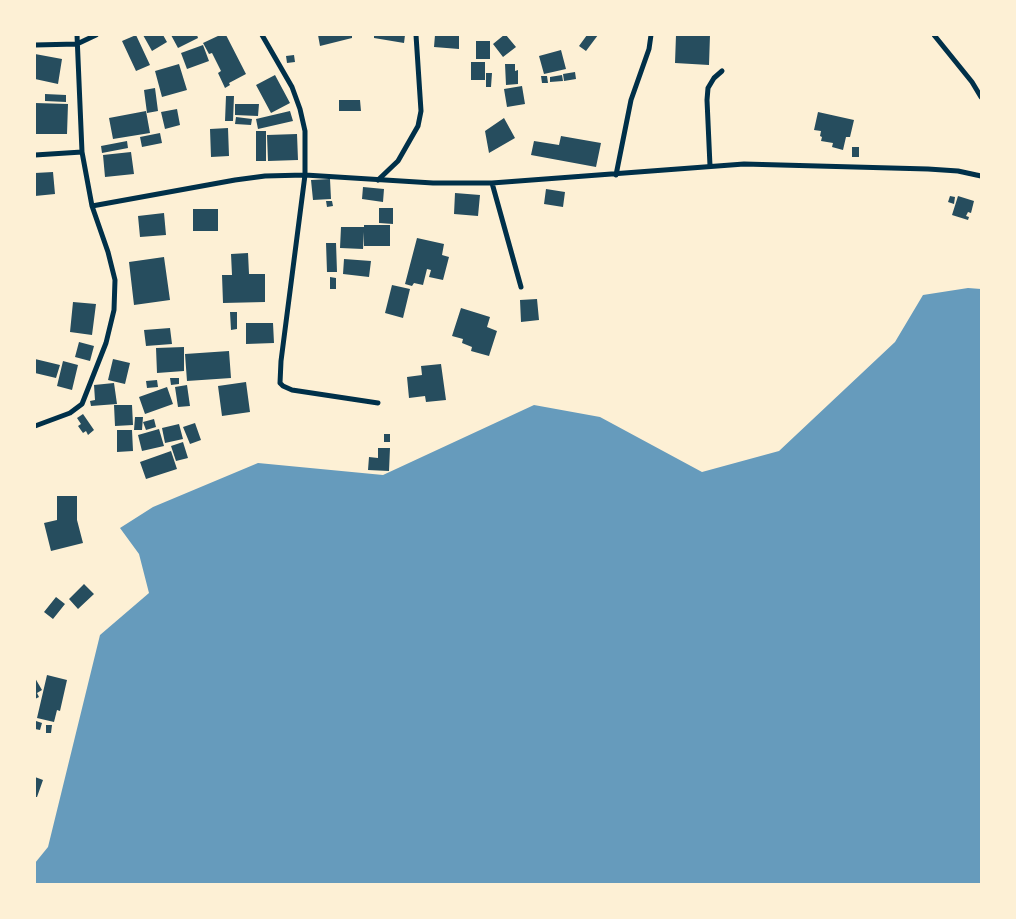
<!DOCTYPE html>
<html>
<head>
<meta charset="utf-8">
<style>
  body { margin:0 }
  #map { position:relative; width:1016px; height:919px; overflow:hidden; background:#fdf0d5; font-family:Barlow,sans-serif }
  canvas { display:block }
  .frame { position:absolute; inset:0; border:36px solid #fdf0d5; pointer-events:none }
</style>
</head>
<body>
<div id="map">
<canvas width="1016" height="919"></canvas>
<div class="frame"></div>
</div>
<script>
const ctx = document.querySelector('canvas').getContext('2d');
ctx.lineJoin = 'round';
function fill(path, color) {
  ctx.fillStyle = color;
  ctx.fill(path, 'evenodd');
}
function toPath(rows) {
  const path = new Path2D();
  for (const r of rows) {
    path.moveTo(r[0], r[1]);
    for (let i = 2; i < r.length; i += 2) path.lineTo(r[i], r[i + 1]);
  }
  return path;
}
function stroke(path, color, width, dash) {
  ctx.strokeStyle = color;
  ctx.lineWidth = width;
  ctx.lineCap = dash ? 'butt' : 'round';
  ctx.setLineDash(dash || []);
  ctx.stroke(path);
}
fill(toPath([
  [968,288,981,289,981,884,35,884,35,863,48,847,100,635,149,593,139,554,120,528,153,507,258,463,383,475,534,405,600,417,702,472,779,451,895,342,923,295]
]), '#669bbc');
fill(toPath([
  [136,35,150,65,136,71,122,41],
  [143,35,163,35,167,42,152,51],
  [171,35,197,35,198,38,178,48],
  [220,35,226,35,246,74,229,83,230,85,225,88,218,73,221,71,212,53,209,54,203,43],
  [318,35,352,35,352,38,320,46],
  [374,35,405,35,404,43,374,38],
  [435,35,459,35,459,49,434,47],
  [504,35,506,35,516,47,503,57,493,44],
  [587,35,598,35,586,51,579,46],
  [676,35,710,35,709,65,675,63],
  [476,41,490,41,490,59,476,59],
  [203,45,209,61,187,69,181,53],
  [561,50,566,69,544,74,539,56],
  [35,54,62,59,58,84,35,79],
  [294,55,295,62,287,63,286,56],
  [471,62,485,62,485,80,471,80],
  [179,64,187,90,162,97,155,71],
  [505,64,515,64,515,71,518,70,518,84,506,85],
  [575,72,576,79,564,81,563,74],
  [486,73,492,73,491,87,486,87],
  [275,75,290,103,271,113,256,85],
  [562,75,563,81,550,82,550,77],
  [541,76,547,76,548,83,542,83],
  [522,86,525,104,507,107,504,89],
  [155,88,158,111,147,113,144,90],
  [45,94,66,95,66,102,45,101],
  [226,96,234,96,233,121,225,121],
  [339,100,360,100,361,111,339,111],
  [35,103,68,104,67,134,35,134],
  [235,104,259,104,258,116,235,115],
  [177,109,180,125,165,129,161,112],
  [146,111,150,133,113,139,109,118],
  [290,111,293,121,258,129,256,119],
  [818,112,854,120,850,137,846,137,843,150,832,147,833,143,821,141,822,137,820,136,821,131,814,130],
  [236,117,252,119,251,125,235,124],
  [504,118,515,138,489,153,485,131],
  [228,128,229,156,211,157,210,129],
  [256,131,266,131,266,161,256,161],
  [160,133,162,143,142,147,140,137],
  [297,134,298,160,268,161,267,135],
  [561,136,601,143,596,167,531,155,534,141,559,145],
  [127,141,128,148,102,153,101,146],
  [852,147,859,147,859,157,852,157],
  [131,152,134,174,105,177,103,155],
  [53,172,55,194,35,196,35,173],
  [330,179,331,199,313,200,311,180],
  [363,187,384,189,383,202,362,199],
  [546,189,565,192,563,207,544,204],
  [455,193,480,195,478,216,454,214],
  [950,196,955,197,954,204,948,202],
  [958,196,974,201,971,213,968,212,966,216,969,217,968,220,952,215],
  [326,201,332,201,333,206,327,207],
  [379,208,393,208,393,224,379,223],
  [193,209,218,209,218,231,193,231],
  [164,213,166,235,140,237,138,216],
  [364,225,390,225,390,246,364,246,364,232,363,249,340,248,341,227,364,227],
  [417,238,444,244,442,255,449,257,443,280,429,277,431,270,427,269,423,285,414,283,412,286,405,284],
  [326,243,336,243,337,272,327,272],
  [248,253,249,274,265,274,265,302,223,303,222,275,232,275,231,254],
  [164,257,170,300,134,305,129,262],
  [344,259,371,261,369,277,343,274],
  [330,277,336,278,336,289,330,289],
  [392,285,410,289,403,318,385,313],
  [537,299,539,320,521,322,520,300],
  [73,302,96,304,92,335,70,332],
  [461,308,490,317,487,327,497,331,489,356,471,351,472,347,462,343,463,339,452,336],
  [230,312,237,312,237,329,231,330],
  [246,323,273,323,274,343,246,344],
  [170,328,172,344,146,346,144,330],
  [79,342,94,346,90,361,75,357],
  [184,347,184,371,157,373,156,348],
  [229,351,231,378,187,381,185,354],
  [35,359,60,365,56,378,35,373],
  [113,359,130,363,125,384,108,380],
  [63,361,78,365,72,390,57,386],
  [441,364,446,400,426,402,425,396,409,398,407,377,422,375,421,366],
  [170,378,179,378,179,384,171,385],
  [157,380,158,387,147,388,146,381],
  [246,382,250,412,222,416,218,386],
  [114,383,117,404,91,406,90,401,95,400,94,385],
  [187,385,190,406,178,407,175,387],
  [167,387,173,404,145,414,139,397],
  [114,405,132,405,133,425,115,426],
  [83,414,94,430,88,435,86,431,83,433,78,426,81,424,77,418],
  [135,417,143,417,142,430,134,430],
  [154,419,156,427,146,430,143,422],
  [195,423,201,440,190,444,183,427],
  [179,424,183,439,165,443,162,428],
  [159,429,164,446,142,451,138,435],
  [117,430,132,430,133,451,117,452],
  [384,434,390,434,390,442,384,442],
  [183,442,188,458,176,461,171,446],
  [378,448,390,448,389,471,368,470,369,457,378,458],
  [171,451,177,469,146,479,140,462],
  [57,496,77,496,77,520,83,543,51,551,44,523,57,520],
  [84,584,94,594,78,609,69,599],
  [56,597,65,604,53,619,44,612],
  [47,675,67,680,60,711,57,710,54,722,37,718],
  [35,678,42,690,37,693,39,697,35,699],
  [36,721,42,723,40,730,35,729],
  [46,725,52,725,51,733,46,733],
  [35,777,43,780,37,797,35,797]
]), '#264d5e');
stroke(toPath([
  [262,35,292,87,300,109,305,131,305,175,281,361,280,383,283,386,292,390,378,403],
  [934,35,972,82,981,97],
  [35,45,77,44,96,35],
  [35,155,82,152],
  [710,166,707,100,708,88,714,78,722,71],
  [616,175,631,100,649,49,651,35],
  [378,180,398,161,418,126,421,111,416,35],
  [492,183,521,287],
  [92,206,235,180,265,176,305,175,433,183,492,183,744,164,928,169,958,171,981,176],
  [35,426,70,413,82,404,106,343,114,310,115,280,108,252,92,206,82,152,77,35]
]), '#003049', 5);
</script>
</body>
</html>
